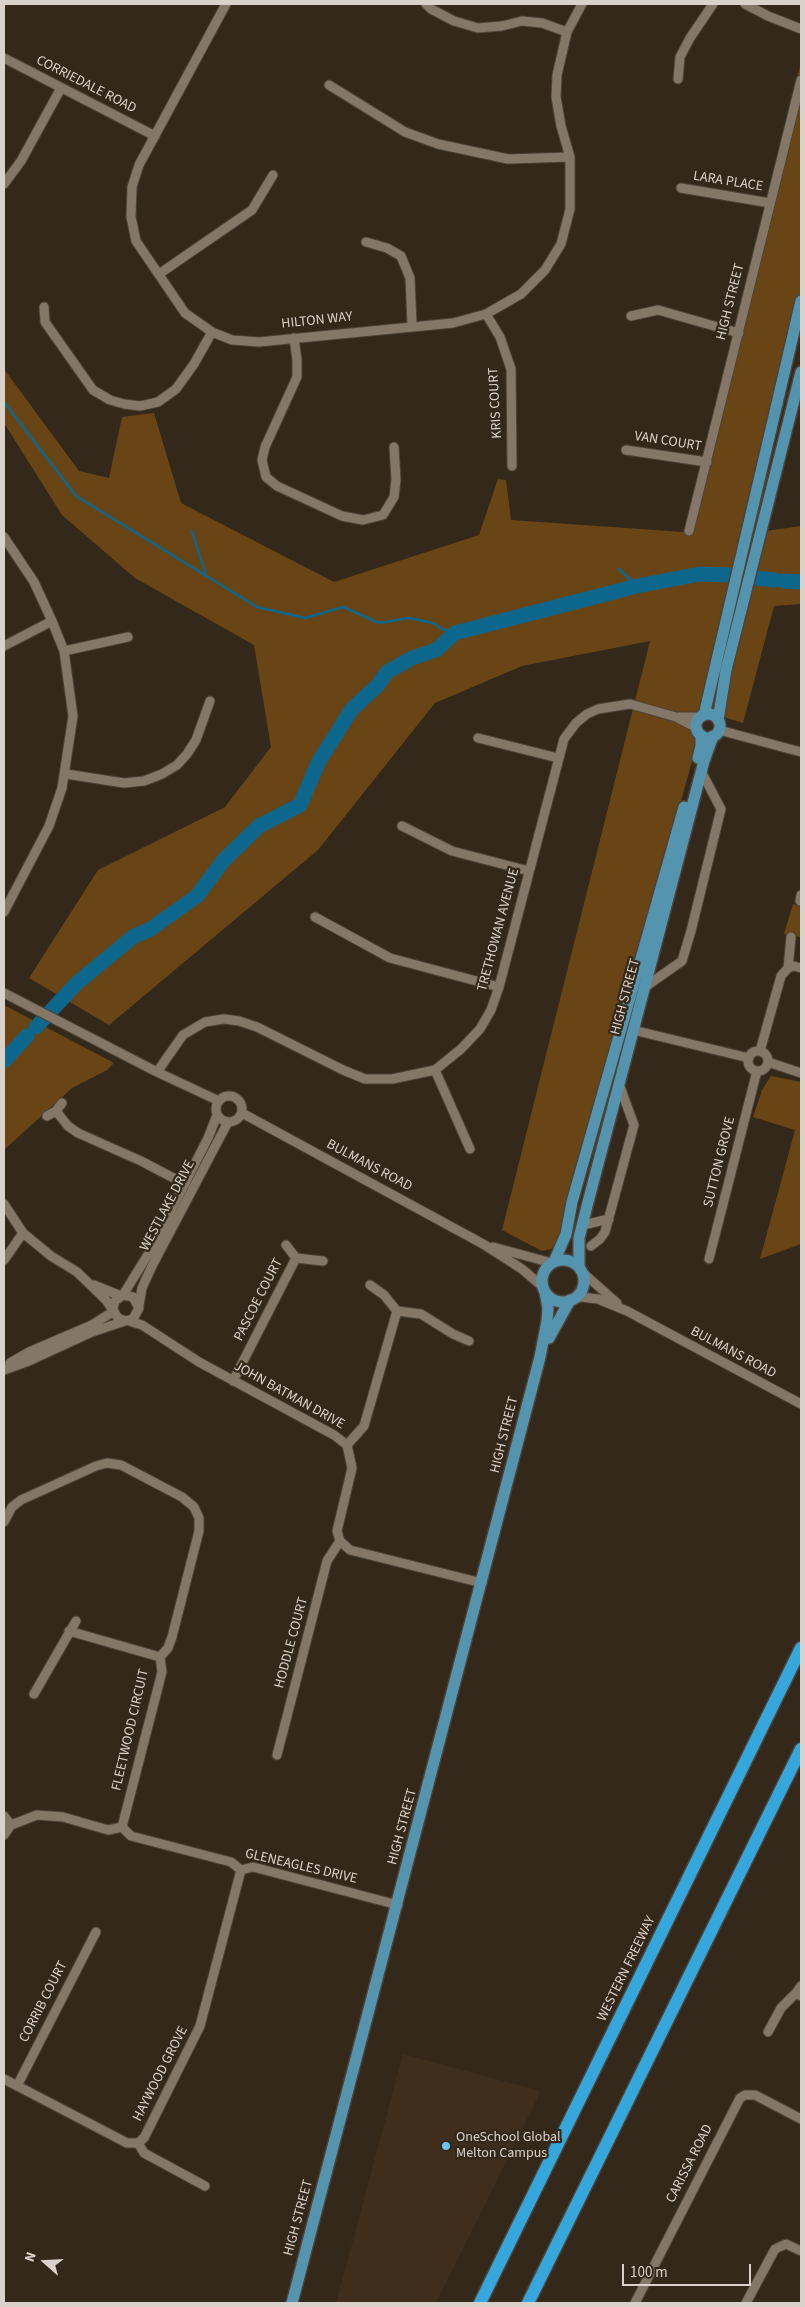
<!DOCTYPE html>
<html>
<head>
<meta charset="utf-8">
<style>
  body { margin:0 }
  #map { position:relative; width:805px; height:2307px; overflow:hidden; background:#34281b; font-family:"Source Sans 3",sans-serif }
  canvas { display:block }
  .frame { position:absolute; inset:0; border:5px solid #dad2ca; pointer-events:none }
  .north { position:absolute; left:20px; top:2237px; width:50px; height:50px; -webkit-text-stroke:4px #34281b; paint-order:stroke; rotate:289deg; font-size:14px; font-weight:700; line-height:20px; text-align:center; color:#dad2ca }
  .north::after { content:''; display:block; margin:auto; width:18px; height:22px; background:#dad2ca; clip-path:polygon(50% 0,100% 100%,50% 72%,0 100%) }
  .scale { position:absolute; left:622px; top:2264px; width:129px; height:22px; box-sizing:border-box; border:2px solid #dad2ca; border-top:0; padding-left:6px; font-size:15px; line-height:18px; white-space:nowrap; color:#dad2ca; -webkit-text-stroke:4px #34281b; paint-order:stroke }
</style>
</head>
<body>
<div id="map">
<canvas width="805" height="2307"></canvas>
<div class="frame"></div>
<div class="north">N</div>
<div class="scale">100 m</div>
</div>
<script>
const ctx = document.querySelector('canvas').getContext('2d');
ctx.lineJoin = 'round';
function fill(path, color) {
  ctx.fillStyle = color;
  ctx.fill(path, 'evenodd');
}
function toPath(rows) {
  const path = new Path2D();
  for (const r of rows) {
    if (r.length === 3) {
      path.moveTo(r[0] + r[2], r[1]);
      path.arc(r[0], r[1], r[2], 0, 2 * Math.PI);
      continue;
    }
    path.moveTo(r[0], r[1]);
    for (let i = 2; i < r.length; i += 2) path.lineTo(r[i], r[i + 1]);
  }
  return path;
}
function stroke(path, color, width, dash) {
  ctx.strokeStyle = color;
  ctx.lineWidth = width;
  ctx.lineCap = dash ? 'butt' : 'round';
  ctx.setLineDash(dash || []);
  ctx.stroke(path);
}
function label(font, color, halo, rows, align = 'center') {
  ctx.font = font + ' "Source Sans 3",sans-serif';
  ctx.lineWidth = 4.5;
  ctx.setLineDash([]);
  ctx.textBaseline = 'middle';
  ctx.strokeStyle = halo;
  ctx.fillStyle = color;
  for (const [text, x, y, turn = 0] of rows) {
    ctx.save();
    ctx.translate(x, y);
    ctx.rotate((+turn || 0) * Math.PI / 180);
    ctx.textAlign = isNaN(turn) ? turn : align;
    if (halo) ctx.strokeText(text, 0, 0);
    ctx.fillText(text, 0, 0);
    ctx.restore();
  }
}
fill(toPath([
  [403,2054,541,2091,436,2303,336,2303]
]), '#3e2e1b');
fill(toPath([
  [801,62,801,298,745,534,801,526,801,604,774,606,743,723,727,718,703,705,696,714,692,731,696,747,559,1239,551,1249,542,1251,502,1230,650,641,522,666,435,703,318,850,109,1025,29,978,98,870,225,807,271,747,254,645,135,578,62,515,4,423,4,369,79,471,109,478,122,417,154,413,181,503,334,582,479,535,498,479,506,480,511,520,684,532],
  [793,904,801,907,800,937,784,934],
  [4,1005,114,1063,107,1070,72,1088,4,1150],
  [771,1076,801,1082,801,1244,760,1259,795,1130,753,1117,762,1090]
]), '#694516');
stroke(toPath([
  [4,402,76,496,257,607,305,618,343,607,379,623,409,618,433,623,442,629,455,633],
  [192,531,205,573],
  [619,569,637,586]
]), '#0d668c', 2.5);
stroke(toPath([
  [755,578,775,580],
  [784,581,801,582],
  [36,1027,77,983,134,936,149,930,197,896,223,861,259,826,300,805,319,761,352,709,378,685,387,672,412,658,436,650,455,633,637,586,700,574,732,575],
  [4,1061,27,1036]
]), '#0d668c', 15);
const minor = toPath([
  [226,4,139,165,132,187,131,217,136,241,185,313,212,332,232,340,259,342,453,323,486,314,521,294,545,270,561,244,570,209,570,157,561,126,556,97,557,75,567,32,582,4],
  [426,4,431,9,454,21,478,28,502,26,522,21,542,23,567,32],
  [745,4,768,16,801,29],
  [4,58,155,136],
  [678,79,680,57,690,38,713,4],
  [329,85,405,132,438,144,508,159,570,157],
  [4,184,21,161,61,88],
  [681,188,770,203],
  [366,242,387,248,401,256,410,278,412,325],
  [159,274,252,210,273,175],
  [44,307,45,322,93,390,110,400,124,404,140,406,158,402,176,389,194,364,212,332],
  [486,314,500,337,511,369,512,466],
  [631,316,658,310,739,333],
  [294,338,297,360,297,377,265,447,262,460,266,477,277,486,342,516,363,520,383,515,394,497,396,480,394,447],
  [626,450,707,462],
  [689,531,801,80],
  [4,537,34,582,52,621,64,651,73,716,62,788,49,826,4,912],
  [4,646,52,621],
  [64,651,128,637],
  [679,717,701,717],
  [719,730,801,752],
  [478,738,558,758],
  [66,774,124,783,144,781,162,774,177,765,187,754,196,740,210,701],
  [402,826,452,851,529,871],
  [800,901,801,895],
  [315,917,390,958,499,987],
  [788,968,791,937],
  [645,987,682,961,691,931,721,809,701,771],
  [4,993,157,1072,219,1101],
  [633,1030,749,1058],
  [760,1051,781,976,788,968,794,966,801,968],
  [758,1061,10],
  [768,1062,801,1073],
  [435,1070,470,1149],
  [157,1072,183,1035,205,1022,224,1019,239,1021,257,1027,343,1070,365,1079,392,1079,435,1070,461,1049,480,1029,491,1010,499,987,564,739,576,723,587,714,598,709,630,704,676,717,697,728],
  [229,1109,13],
  [56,1111,68,1126,78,1133,141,1161,185,1184],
  [242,1113,483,1244,522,1269,543,1287],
  [47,1116,56,1111,62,1103],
  [4,1204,23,1233,51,1256,77,1272,106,1300,118,1318,125,1321,133,1319,139,1308,133,1297,123,1295,115,1301,113,1308],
  [583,1225,609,1219],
  [286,1245,296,1258,323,1261],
  [591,1246,600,1239,605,1232,634,1125,619,1084],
  [493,1247,552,1263],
  [709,1259,757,1071],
  [4,1260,23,1233],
  [581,1271,617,1303],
  [94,1285,121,1296],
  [370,1285,384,1295,397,1311,421,1314,453,1334,469,1341],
  [123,1295,152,1248,208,1138,217,1115],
  [572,1299,581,1297,598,1299,627,1311,801,1404],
  [139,1305,142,1288,151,1268,228,1122],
  [129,1321,142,1325,199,1362,334,1435,347,1445,352,1468,337,1531,340,1541,350,1550,482,1583],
  [10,1363,29,1352,92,1325,114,1311],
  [4,1370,29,1361,92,1332,125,1321],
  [233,1381,296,1258],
  [347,1445,364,1426,397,1311],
  [4,1522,12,1507,21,1500,96,1466,107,1463,121,1465,182,1497,194,1507,199,1518,199,1531,172,1637,168,1648,160,1657,162,1672,122,1827],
  [69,1631,160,1657],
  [34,1694,76,1621],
  [277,1755,327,1561,340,1541],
  [4,1816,11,1825],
  [4,1835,11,1825,37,1815,63,1817,108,1830,122,1827,131,1836,231,1862,241,1870,253,1867,398,1905],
  [801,1986,796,1993,801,1996],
  [768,2032,781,2008,796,1993],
  [4,2079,127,2143,138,2143,144,2138,200,2026,241,1870],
  [17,2086,96,1932],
  [138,2143,144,2153,205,2186],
  [635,2303,740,2098,745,2095,755,2095,801,2119],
  [746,2303,775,2249,786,2244,801,2251]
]);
const major = toPath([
  [708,726,12],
  [704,715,801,301],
  [718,720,726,670,801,372],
  [698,758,701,746,701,735],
  [563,1281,21],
  [554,1262,566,1234,572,1202,684,807],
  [579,1267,579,1238,587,1206,704,761,713,736],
  [549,1338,570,1300],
  [292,2303,540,1357,547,1321,548,1308,545,1292]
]);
const highway = toPath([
  [480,2303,801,1648],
  [528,2303,801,1749]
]);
stroke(minor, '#4d4338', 11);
stroke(major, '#4d4338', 14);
stroke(highway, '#4d4338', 15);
stroke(minor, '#857768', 9);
stroke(major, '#5594ae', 11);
stroke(highway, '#35a7dc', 12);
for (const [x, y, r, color] of [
  [446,2146,5,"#6bc3f2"]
]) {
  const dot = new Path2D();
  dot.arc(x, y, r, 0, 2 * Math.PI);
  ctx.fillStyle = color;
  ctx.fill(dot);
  stroke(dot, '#34281b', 2);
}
label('14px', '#dad2ca', '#34281b', [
  ["CORRIEDALE ROAD",86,85,27],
  ["LARA PLACE",728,182,9],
  ["HIGH STREET",731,302,-76],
  ["HILTON WAY",317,321,-6],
  ["KRIS COURT",496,403,-93],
  ["VAN COURT",668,442,9],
  ["TRETHOWAN AVENUE",499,930,-75],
  ["HIGH STREET",626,997,-75],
  ["SUTTON GROVE",720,1162,-76],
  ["BULMANS ROAD",369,1166,28],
  ["WESTLAKE DRIVE",168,1206,-62],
  ["PASCOE COURT",259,1300,-63],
  ["BULMANS ROAD",733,1353,28],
  ["JOHN BATMAN DRIVE",289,1396,29],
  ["HIGH STREET",505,1435,-76],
  ["HODDLE COURT",292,1643,-75],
  ["FLEETWOOD CIRCUIT",131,1730,-77],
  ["HIGH STREET",403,1827,-75],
  ["GLENEAGLES DRIVE",301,1867,13],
  ["WESTERN FREEWAY",627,1969,-64],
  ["CORRIB COURT",44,2002,-63],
  ["HAYWOOD GROVE",161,2074,-63],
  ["CARISSA ROAD",690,2164,-63],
  ["HIGH STREET",299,2218,-75]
]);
label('14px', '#dad2ca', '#34281b', [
  ["OneSchool Global",456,2138],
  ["Melton Campus",456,2154]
], 'left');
</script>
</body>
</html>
